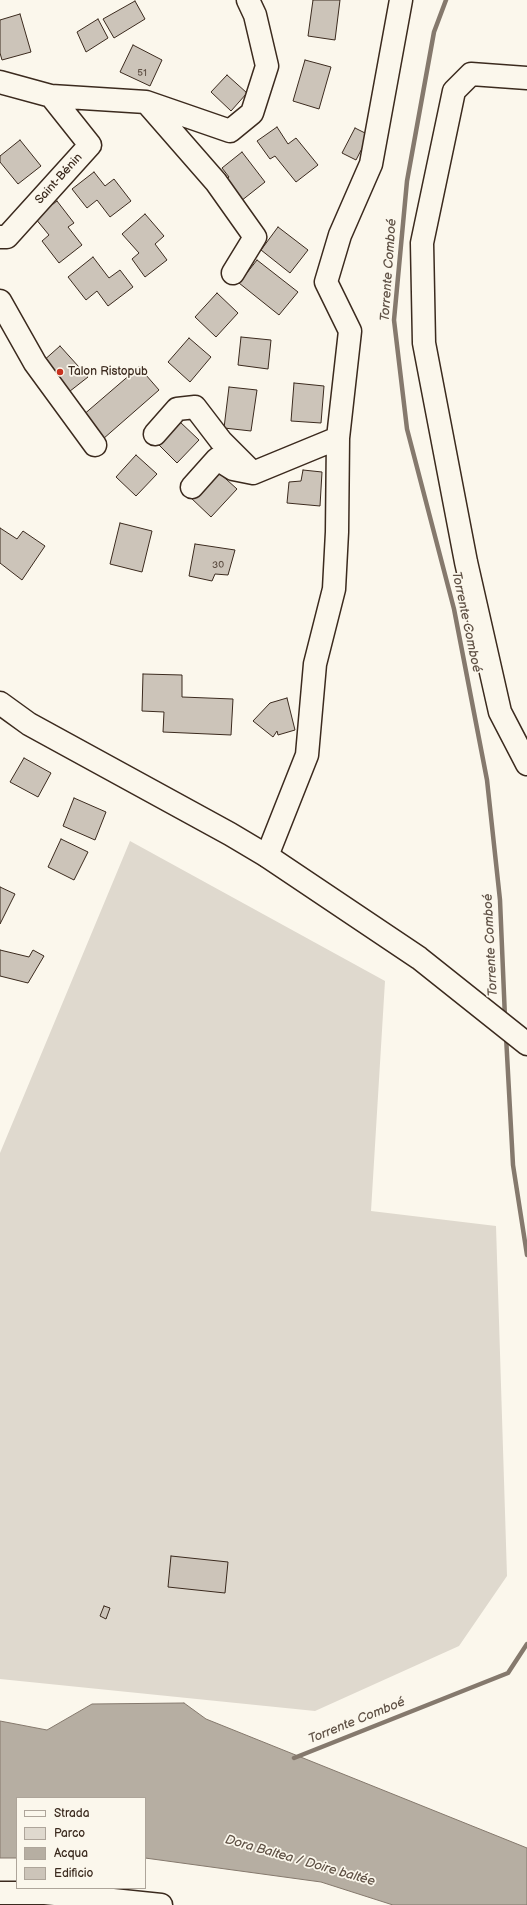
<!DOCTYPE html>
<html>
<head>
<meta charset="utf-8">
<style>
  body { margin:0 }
  #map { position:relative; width:527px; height:1905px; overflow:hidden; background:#fbf7ec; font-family:"Balsamiq Sans",sans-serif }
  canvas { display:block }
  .legend { position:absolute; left:16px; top:1797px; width:130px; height:92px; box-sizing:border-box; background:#fbf7ec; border:1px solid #aea59a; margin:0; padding:5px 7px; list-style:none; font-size:12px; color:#3b2a1e }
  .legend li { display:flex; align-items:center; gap:8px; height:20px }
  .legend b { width:20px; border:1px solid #aea59a }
</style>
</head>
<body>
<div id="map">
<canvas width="527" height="1905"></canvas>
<ul class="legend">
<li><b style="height:5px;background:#fbf7ec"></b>Strada</li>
<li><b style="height:11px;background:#dfd9ce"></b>Parco</li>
<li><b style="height:11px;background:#b6aea2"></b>Acqua</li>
<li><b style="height:11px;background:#ccc4b9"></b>Edificio</li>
</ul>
</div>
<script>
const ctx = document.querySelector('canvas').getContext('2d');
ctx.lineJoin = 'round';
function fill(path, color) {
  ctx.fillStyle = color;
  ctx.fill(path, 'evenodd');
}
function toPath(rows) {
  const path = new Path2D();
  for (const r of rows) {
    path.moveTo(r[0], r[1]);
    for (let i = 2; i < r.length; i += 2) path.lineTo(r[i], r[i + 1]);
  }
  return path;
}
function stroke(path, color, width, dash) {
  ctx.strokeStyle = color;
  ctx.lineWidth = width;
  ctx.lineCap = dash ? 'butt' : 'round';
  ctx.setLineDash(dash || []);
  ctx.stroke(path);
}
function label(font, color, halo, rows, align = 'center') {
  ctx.font = font + ' "Balsamiq Sans",sans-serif';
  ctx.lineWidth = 3.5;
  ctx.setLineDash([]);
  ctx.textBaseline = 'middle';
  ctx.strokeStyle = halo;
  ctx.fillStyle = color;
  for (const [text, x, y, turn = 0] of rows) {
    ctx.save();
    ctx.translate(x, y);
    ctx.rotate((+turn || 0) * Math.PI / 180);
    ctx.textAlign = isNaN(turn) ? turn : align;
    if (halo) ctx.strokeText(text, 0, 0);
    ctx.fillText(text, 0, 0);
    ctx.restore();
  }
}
fill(toPath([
  [130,841,385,981,371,1211,496,1226,507,1576,459,1646,315,1711,0,1679,0,1153]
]), '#dfd9ce');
const water = toPath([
  [184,1703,206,1719,527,1848,527,1905,393,1905,321,1882,145,1858,145,1798,17,1798,17,1858,0,1858,0,1721,47,1730,92,1704,184,1703]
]);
fill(water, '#b6aea2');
stroke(water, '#85796d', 1);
stroke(toPath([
  [446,0,434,32,407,181,394,320,407,429,454,609,487,780,500,900,505,1018],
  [506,1036,513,1165,527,1255],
  [294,1758,508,1673,527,1644]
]), '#85796d', 4.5);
const building = toPath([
  [313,0,340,0,335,40,308,36,313,0],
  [135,1,145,19,114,38,103,19,135,1],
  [20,14,31,52,2,60,0,53,0,20,20,14],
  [98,19,108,38,86,52,77,32,98,19],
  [133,45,162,60,150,86,120,72,133,45],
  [305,60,331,67,319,109,293,101,305,60],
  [227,75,247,93,231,111,211,92,227,75],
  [277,127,288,144,296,138,318,165,296,182,275,156,270,159,257,141,277,127],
  [355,128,369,135,356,160,342,153,355,128],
  [20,140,41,166,18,184,0,162,0,156,20,140],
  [242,152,265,182,241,201,224,181,229,177,222,168,242,152],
  [94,172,105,186,114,179,131,201,110,217,97,200,87,208,72,189,94,172],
  [57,201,74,223,68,227,82,245,59,263,42,241,49,235,35,218,57,201],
  [145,214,164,236,155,244,167,260,145,277,132,259,139,253,122,234,145,214],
  [278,227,308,250,290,273,261,250,278,227],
  [93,257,109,278,120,270,133,287,108,306,97,291,86,300,68,277,93,257],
  [257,260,298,292,279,315,239,283,257,260],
  [217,293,238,313,216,337,195,317,217,293],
  [241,337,271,340,268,369,238,365,241,337],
  [189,338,211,357,190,382,168,362,189,338],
  [60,346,88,377,65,395,42,362,60,346],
  [139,367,159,390,103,439,82,416,139,367],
  [294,383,324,386,321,423,291,421,294,383],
  [229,387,257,390,251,431,224,428,229,387],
  [179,421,199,440,177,463,158,444,179,421],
  [136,455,157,474,136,496,116,477,136,455],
  [216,470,237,489,211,517,190,497,216,470],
  [303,470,322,472,320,506,287,503,289,482,301,481,303,470],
  [120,523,152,531,142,572,110,564,120,523],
  [0,528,17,539,23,531,45,546,22,580,0,563,0,528],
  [195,544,235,550,228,575,215,574,212,581,189,576,195,544],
  [143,674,182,675,182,697,233,699,231,735,163,732,164,712,142,711,143,674],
  [287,698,295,730,278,735,277,731,273,737,253,721,270,703,287,698],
  [24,758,51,773,38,797,10,782,24,758],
  [74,798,106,812,95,840,63,826,74,798],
  [61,839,88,852,74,880,48,867,61,839],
  [0,887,15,894,0,924,0,887],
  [0,950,29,957,33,950,44,956,28,983,0,976,0,950],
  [171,1556,228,1562,225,1593,168,1587,171,1556],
  [104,1606,110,1608,106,1619,100,1616,104,1606]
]);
fill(building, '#ccc4b9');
stroke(building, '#3b2a1e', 1);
const minor = toPath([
  [527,78,471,74,454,91,422,243,424,343,466,562,500,712,527,764],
  [0,82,51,96,146,102,230,131,252,113,267,66,255,15,248,0],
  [147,103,216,182,255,237,233,273],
  [0,237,7,237,90,145,51,96],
  [0,301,35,363,95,445],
  [155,434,177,409,195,407,221,441,249,469],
  [192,487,217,459,233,469,253,473,338,438],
  [267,856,307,755,315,664,334,589,337,532,338,438,350,331,326,282,340,235,371,164,401,0]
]);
const major = toPath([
  [0,703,29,724,230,834,267,856,419,958,527,1044]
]);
const highway = toPath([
  [0,1893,45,1893,161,1905]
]);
stroke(minor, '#3b2a1e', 25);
stroke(major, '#3b2a1e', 25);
stroke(highway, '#3b2a1e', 25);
stroke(minor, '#fbf7ec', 22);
stroke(major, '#fbf7ec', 22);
stroke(highway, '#fbf7ec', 22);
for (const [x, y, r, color] of [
  [60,372,4,"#c8321e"]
]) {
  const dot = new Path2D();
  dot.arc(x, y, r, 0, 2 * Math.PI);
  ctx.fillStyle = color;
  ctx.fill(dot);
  stroke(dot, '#fbf7ec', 1.5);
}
label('10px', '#5f5045', null, [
  ["51",142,73],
  ["30",218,565]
]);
label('12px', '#3b2a1e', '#fbf7ec', [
  ["Saint-Bénin",59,179,-48]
]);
label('12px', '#3b2a1e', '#fbf7ec', [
  ["Talon Ristopub",68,372]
], 'left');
label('italic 13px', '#605246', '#fbf7ec', [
  ["Torrente Comboé",389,270,-86],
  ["Torrente Comboé",466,622,78],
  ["Torrente Comboé",491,945,-93],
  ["Torrente Comboé",357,1721,-22],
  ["Dora Baltea / Doire baltée",300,1861,16]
]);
</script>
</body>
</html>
